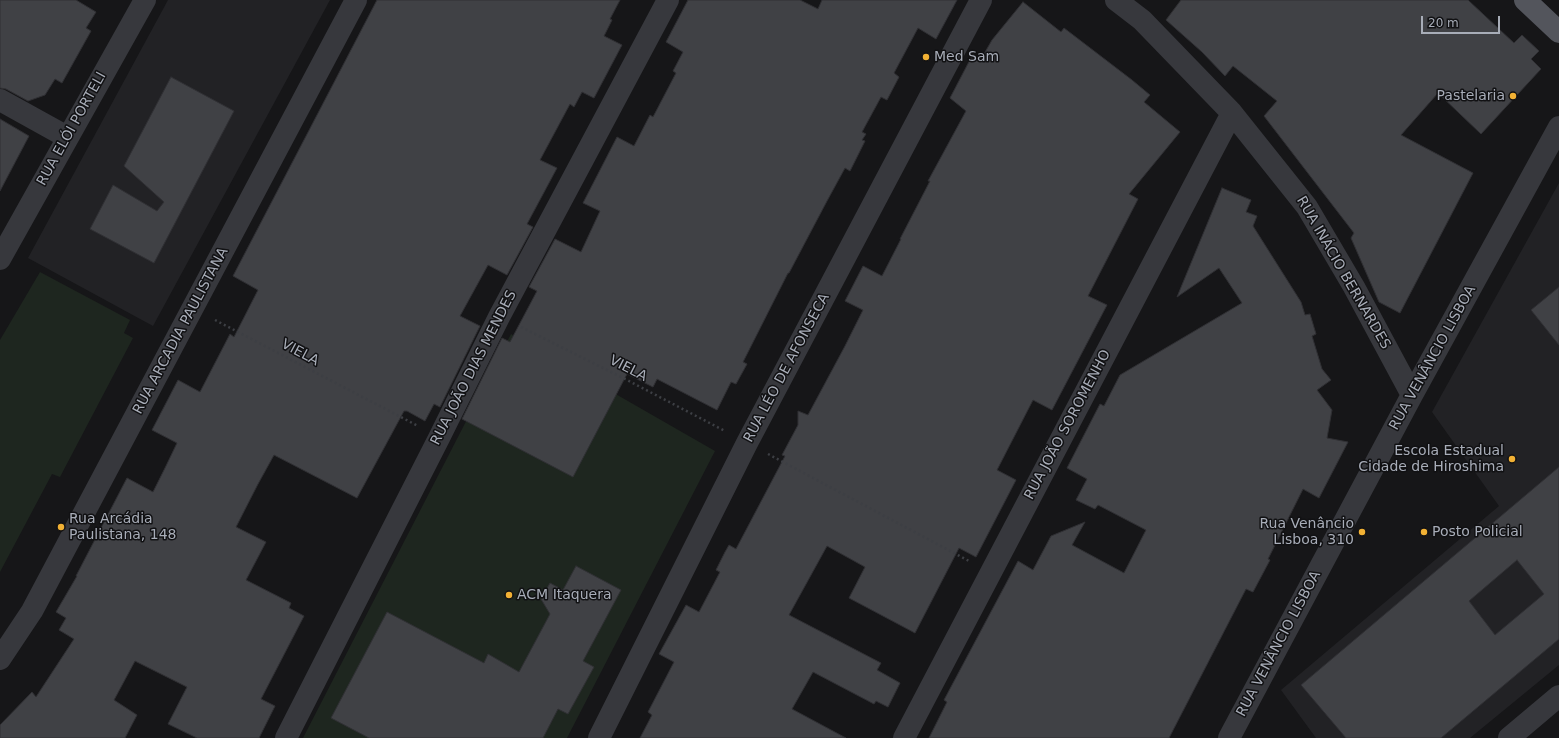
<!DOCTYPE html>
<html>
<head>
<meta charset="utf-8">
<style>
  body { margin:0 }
  #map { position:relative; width:1559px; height:738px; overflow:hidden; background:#161618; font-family:"DejaVu Sans",sans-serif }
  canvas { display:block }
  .scale { position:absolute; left:1421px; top:16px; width:79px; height:18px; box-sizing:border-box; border:2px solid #a8adb8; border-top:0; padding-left:5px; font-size:12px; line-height:14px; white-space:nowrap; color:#a8adb8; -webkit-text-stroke:3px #111113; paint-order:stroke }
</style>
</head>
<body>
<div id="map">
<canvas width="1559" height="738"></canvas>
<div class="scale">20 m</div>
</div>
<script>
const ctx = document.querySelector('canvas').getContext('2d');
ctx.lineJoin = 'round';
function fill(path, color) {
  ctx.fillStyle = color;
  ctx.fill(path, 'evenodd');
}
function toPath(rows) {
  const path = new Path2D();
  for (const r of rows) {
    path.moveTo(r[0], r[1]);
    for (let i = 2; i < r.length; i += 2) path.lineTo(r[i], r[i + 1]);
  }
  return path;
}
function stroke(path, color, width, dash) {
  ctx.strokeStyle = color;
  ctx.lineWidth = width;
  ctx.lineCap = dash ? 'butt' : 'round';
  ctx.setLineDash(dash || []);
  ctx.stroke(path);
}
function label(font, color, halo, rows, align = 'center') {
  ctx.font = font + ' "DejaVu Sans",sans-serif';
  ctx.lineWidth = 3;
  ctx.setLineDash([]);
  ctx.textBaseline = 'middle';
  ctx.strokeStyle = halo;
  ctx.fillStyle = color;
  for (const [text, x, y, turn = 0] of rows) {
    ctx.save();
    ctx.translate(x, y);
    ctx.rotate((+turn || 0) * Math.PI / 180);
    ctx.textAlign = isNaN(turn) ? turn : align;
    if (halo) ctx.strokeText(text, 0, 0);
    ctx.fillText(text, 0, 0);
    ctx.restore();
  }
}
fill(toPath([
  [168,0,330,0,153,326,28,258],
  [1559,183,1559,665,1470,738,1316,738,1281,690,1499,506,1432,412]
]), '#222225');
fill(toPath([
  [40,272,130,320,124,333,133,338,60,477,52,474,0,572,0,340],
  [511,334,715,451,567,738,303,738]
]), '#1e261f');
const building = toPath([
  [0,0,76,0,96,12,86,28,91,31,62,83,55,79,45,95,28,101,6,89,0,88,0,0],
  [377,0,620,0,610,19,612,20,604,36,622,45,594,98,582,92,574,107,570,104,540,160,557,168,527,224,533,227,507,275,488,265,460,316,480,326,440,407,434,404,425,421,407,411,404,411,357,498,274,455,258,484,236,527,266,542,246,580,291,603,289,608,304,616,261,699,275,706,259,738,197,738,168,724,187,687,135,661,114,700,137,715,125,738,0,738,0,725,32,692,36,697,74,639,59,630,66,618,56,612,77,576,76,576,127,478,153,492,165,468,177,443,152,430,178,380,200,392,230,334,234,337,258,290,233,276,377,0],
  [688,0,800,0,818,9,822,0,957,0,936,39,918,28,894,73,899,77,887,100,881,97,862,132,866,134,862,140,865,141,850,171,845,168,827,201,789,273,788,273,743,362,747,364,736,384,731,382,717,410,657,379,653,387,627,374,573,477,462,419,502,338,510,342,537,291,529,287,555,239,581,252,600,211,583,203,617,137,634,146,650,115,653,117,676,73,673,71,683,52,666,42,688,0],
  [1181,0,1468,0,1514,43,1522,35,1539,51,1531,59,1541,69,1481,134,1438,93,1401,135,1473,173,1400,313,1379,302,1351,238,1354,233,1264,116,1277,101,1233,66,1225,76,1202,52,1166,20,1181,0],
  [1023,2,1061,32,1064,28,1132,80,1150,95,1144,102,1180,132,1129,194,1138,199,1088,296,1107,305,1052,410,1033,400,997,470,1016,480,976,557,959,548,915,633,849,598,865,567,827,546,789,615,881,663,877,670,900,683,888,707,876,701,874,704,813,672,792,709,846,738,640,738,652,715,648,712,674,662,659,654,686,605,699,612,720,572,716,570,725,552,729,545,736,549,785,456,782,455,798,425,798,411,808,415,845,346,863,310,845,301,863,266,882,276,901,239,900,239,930,181,928,181,966,111,950,98,973,54,980,61,992,40,1023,2],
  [171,77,234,111,154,263,90,229,113,185,157,211,164,202,124,166,171,77],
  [0,119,29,136,0,191,0,119],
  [1222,188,1251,200,1246,212,1257,216,1253,226,1301,302,1305,315,1310,314,1316,334,1312,336,1322,369,1331,380,1317,390,1332,410,1327,438,1348,442,1319,498,1303,489,1268,559,1270,560,1253,592,1246,589,1169,738,929,738,947,702,944,700,1018,561,1033,570,1051,536,1085,522,1072,545,1124,573,1146,530,1098,505,1095,509,1076,500,1087,479,1067,468,1100,404,1104,406,1120,375,1242,303,1219,268,1177,297,1222,188],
  [1559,287,1559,345,1531,310,1559,287],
  [1559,467,1559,639,1441,738,1346,738,1301,685,1559,467],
  [1517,560,1544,594,1495,635,1469,601,1517,560],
  [576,566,621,590,583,661,594,667,568,714,558,709,543,738,369,738,331,718,387,612,484,663,488,654,519,672,550,614,541,599,550,583,563,590,576,566]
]);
fill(building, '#404145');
stroke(building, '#303034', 1);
stroke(toPath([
  [215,320,418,426],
  [521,327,625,379,725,431],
  [768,454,969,561]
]), '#3d3f44', 2.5, [2, 3]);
stroke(toPath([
  [1116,0,1142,20,1232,113,1307,207,1354,287,1412,395],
  [0,100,67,137],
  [0,259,145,0],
  [0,659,32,611,356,0],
  [286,738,439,438,499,317,668,0],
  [599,738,747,443,981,0],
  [904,738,1232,113],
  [1229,738,1412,395,1559,127],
  [1509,738,1559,696]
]), '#37383d', 22);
stroke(toPath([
  [1525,0,1559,32]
]), '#53555c', 22);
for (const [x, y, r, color] of [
  [926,57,4,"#f2b134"],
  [1513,96,4,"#f2b134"],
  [1512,459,4,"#f2b134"],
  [61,527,4,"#f2b134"],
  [1362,532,4,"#f2b134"],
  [1424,532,4,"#f2b134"],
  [509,595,4,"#f2b134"]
]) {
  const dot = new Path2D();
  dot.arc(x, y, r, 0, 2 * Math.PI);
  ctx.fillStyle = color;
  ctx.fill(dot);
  stroke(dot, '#111113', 1.5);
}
label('14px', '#a8adb8', '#111113', [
  ["Med Sam",934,57],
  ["Pastelaria",1505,96,"right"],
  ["Escola Estadual",1504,451,"right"],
  ["Cidade de Hiroshima",1504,467,"right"],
  ["Rua Arcádia",69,519],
  ["Paulistana, 148",69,535],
  ["Rua Venâncio",1354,524,"right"],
  ["Lisboa, 310",1354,540,"right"],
  ["Posto Policial",1432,532],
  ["ACM Itaquera",517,595]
], 'left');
label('14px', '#a8adb8', '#111113', [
  ["RUA ELÓI PORTELI",72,129,-61],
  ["RUA INÁCIO BERNARDES",1343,273,60],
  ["RUA ARCADIA PAULISTANA",181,331,-62],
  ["VIELA",300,353,28],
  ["RUA VENÂNCIO LISBOA",1433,358,-61],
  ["RUA JOÃO DIAS MENDES",474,368,-63],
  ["RUA LÉO DE AFONSECA",787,368,-62],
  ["VIELA",628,369,27],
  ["RUA JOÃO SOROMENHO",1068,425,-62],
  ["RUA VENÂNCIO LISBOA",1279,644,-62]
]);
</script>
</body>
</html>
